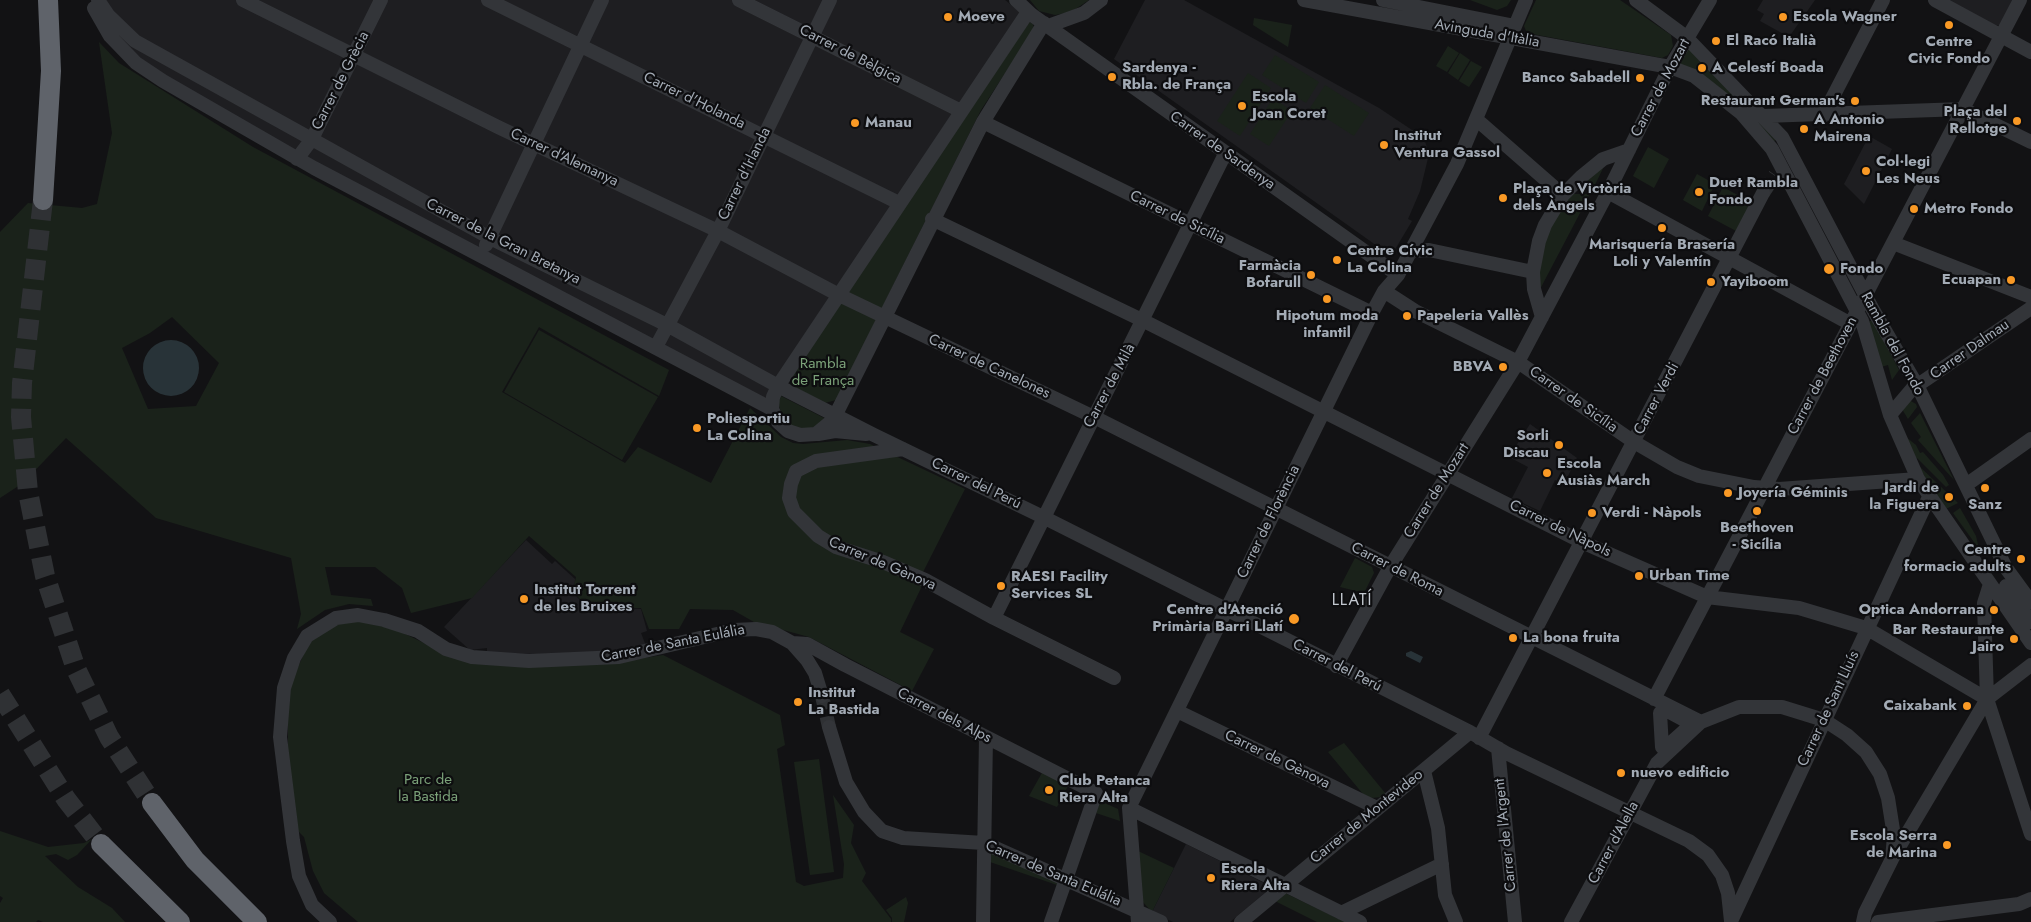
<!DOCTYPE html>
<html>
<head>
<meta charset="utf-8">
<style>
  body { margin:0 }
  canvas { display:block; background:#121214 }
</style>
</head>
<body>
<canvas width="2031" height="922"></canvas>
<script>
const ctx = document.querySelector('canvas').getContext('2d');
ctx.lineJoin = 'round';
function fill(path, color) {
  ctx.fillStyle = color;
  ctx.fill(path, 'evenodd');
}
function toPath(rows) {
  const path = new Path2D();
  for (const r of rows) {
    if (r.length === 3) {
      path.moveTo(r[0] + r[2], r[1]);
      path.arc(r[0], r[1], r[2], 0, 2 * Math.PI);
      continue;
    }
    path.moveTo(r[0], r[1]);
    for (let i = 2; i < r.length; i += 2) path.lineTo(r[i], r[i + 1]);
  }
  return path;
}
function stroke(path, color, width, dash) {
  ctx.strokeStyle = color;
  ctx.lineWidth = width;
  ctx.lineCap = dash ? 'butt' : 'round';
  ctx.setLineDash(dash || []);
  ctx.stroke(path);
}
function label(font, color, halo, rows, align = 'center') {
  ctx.font = font + ' Jost,sans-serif';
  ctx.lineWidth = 4.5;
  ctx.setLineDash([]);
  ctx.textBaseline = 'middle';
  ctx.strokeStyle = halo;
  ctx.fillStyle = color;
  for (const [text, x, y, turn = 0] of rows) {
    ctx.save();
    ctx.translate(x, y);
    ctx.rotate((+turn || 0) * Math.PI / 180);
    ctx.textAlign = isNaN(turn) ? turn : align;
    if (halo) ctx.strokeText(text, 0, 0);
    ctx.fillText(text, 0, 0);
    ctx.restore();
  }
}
fill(toPath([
  [94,0,1005,0,1024,15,767,405,484,259,145,65,106,23],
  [1145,0,1184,0,1379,108,1424,138,1429,154,1420,191,1408,219,1412,221,1394,251,1387,253,1114,59],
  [1763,0,1815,0,1789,37,1760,21,1764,14,1757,10],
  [1945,0,2013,0,2000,25,1995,26],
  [1869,136,1892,149,1864,204,1844,184],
  [1530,424,1577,458,1564,484,1555,480,1540,511,1512,498,1528,467,1509,457],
  [526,540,552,564,555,561,575,579,574,594,585,605,604,610,641,609,647,631,641,633,646,646,596,652,539,654,487,653,487,648,470,650,444,627],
  [1186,844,1272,887,1230,922,1173,922,1152,912]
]), '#1e1e21');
fill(toPath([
  [1030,0,1089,0,1071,12,1055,15,1039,11],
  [1470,0,1511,0,1507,6,1497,10],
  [1536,0,1620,0,1671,35,1673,46,1668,55,1662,58,1527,33,1524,26],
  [1254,18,1292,25,1288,47,1253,25],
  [1029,22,1033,24,1034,29,981,110,836,400,825,403,796,388,791,381,792,375],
  [99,42,119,63,253,147,669,370,659,396,539,327,502,392,625,463,638,447,711,483,750,408,781,437,793,443,803,444,847,440,870,444,965,489,920,578,921,588,900,632,934,649,912,691,809,637,754,622,733,610,690,609,679,629,649,629,641,608,613,609,592,606,583,602,577,596,574,586,576,577,529,536,472,598,411,613,402,588,375,567,325,567,331,595,371,599,373,606,349,604,325,610,297,629,301,614,291,558,156,518,66,438,23,483,0,498,0,232,28,203,82,208,97,204,112,133],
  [172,317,219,363,196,406,148,409,122,348,150,333],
  [1448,46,1459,53,1447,72,1436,66],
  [1682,49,1689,49,1777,139,1773,142,1679,68],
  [1460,53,1470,60,1458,80,1448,73],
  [1275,55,1319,82,1306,103,1262,75],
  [1471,61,1482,67,1469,87,1459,81],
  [1248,73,1271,88,1240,136,1217,121],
  [1325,85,1369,113,1354,136,1310,108],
  [1273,98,1292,111,1269,146,1250,134],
  [1648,147,1669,159,1654,188,1633,176],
  [1606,162,1594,187,1575,187],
  [1697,174,1715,184,1702,211,1683,200],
  [1723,187,1752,203,1738,232,1708,216],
  [1568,194,1590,194,1538,293,1537,286,1544,239],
  [1870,321,1873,321,1899,370,1892,380,1888,365,1881,367,1868,322],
  [539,330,658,397,622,460,504,392],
  [781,396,826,419,819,427,801,431,784,421,778,403],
  [1909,400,1916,404,1917,407,1908,419,1902,409],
  [1920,413,1954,480,1918,440,1921,437,1911,423],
  [1901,433,1916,445,1920,453,1923,452,1943,475,1949,485,1946,487,1917,458,1915,460],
  [1918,465,1958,503,1944,510],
  [1960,508,1976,536,1979,549,1953,513],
  [1355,558,1372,567,1374,573,1364,593,1340,587],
  [359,621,395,629,432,647,607,664,663,655,780,715,785,745,777,749,796,882,804,886,843,878,844,864,833,795,854,825,851,843,866,873,862,881,891,919,891,922,358,922,324,893,313,871,304,837,297,830,288,751,288,705,292,680,309,643,333,625],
  [1344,743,1386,794,1382,797,1371,798,1363,794,1328,752],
  [819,759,834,872,810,875,794,762],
  [1043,771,1069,784,1057,807,1029,796],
  [1100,801,1118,809,1120,821,1096,813],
  [0,831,48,847,84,843,92,839,77,855,68,860,56,854,45,856,78,887,112,908,125,922,43,922,38,920,36,922,0,922,0,903,3,898,0,896],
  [992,849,1058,882,1057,885,990,862],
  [1138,851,1174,868,1152,912,1142,901],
  [1285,893,1345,922,1317,922,1275,901],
  [906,897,908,903,904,922,892,922,892,918,886,910]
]), '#1a221a');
fill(toPath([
  [171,368,28],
  [1411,651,1423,657,1420,663,1406,656,1406,653]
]), '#283338');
stroke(toPath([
  [1763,193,1775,175],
  [822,696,829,727]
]), '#2f3134', 14, [14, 7]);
stroke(toPath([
  [43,200,22,383,21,417,28,492,45,576,76,669,109,737,152,803],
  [0,694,66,799,101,844]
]), '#2f3134', 20, [20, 10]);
stroke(toPath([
  [98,0,108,15,135,41,490,238,669,326,778,386,874,435,1043,517,1470,732,1506,753,1689,841,1708,855,1722,875,1728,893,1731,921],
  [243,0,500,128,718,231,839,295,1100,420,1701,722],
  [488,0,899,203],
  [739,0,961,111],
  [1016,0,1032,15,1398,275],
  [1304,0,1670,67,1694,76,1741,113,1772,149,1862,321,1890,415,1918,479,2031,643],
  [1383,0,1515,26],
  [1636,0,1686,37,1782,137,1872,308,1918,387,2006,568,2031,602],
  [1935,0,2031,52],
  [94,8,110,36,136,63,163,81,314,168,772,409],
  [1028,12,778,386,773,397,772,409,778,422,788,431,800,435,816,434,833,420,983,122,1044,23],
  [1048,26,1084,13,1101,0],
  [1764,116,1963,109,2031,142],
  [1823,116,1883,0],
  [1476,119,1563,195],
  [983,122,1372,313],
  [297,159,312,139,381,0],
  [1608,192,1849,323],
  [932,219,1144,321,1582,542,1707,597,1799,608,1866,628,1987,699],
  [1893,243,2031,297],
  [486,245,602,0],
  [1411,251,1429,250,1533,272],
  [1384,291,1415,311,1518,362,1634,442,1677,467,1699,476,1754,487,1779,489,1918,479],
  [1542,317,1534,289,1533,272,1539,241,1545,225,1563,195,1581,177,1603,159,1629,150],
  [656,347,718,231,830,0],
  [1890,415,1912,389,2031,308],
  [818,434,835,431,866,434],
  [903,449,816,461,796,471,791,484,789,498,794,512,818,536,836,547,883,562,925,580,994,618,1114,678],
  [1966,485,2031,439],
  [1990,584,1984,603,1987,699,2031,834],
  [2006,586,2031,622],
  [994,618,1225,154],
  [792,643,807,644,845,665,1096,793,1051,922],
  [1336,666,1390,567,1518,362,1608,192,1670,67,1710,0],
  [1654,699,2020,0],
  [1664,709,1692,724,1664,749,1662,747,1660,713,1664,709],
  [1177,711,1377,808],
  [829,727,846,782,864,812,882,831,903,838,984,843,1161,922],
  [1479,738,1763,193],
  [1498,748,1515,922],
  [1424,771,1438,828,1445,895,1456,922],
  [1129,808,1372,313,1384,291,1398,275,1457,164,1526,0],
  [1129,808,1360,922],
  [1129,808,1138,922],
  [1341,913,1442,864],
  [1732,919,1929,497],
  [330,922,312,905,299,876,293,841,280,737,284,688,294,658,307,636,336,618,358,615,384,620,418,631,446,649,472,657,529,661,619,657,734,630,756,629,772,632,792,643,807,660,815,673,822,696],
  [983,922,986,737],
  [1241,922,1470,732],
  [1571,922,1657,763,1701,722,1739,707,1782,707,1824,720,1847,735,1866,752,1880,774,1888,798,1894,836,1892,859],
  [1863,922,1865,913,1892,859,1987,699,2031,665],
  [1878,922,2019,904,2031,899]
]), '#333539', 14);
stroke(toPath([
  [43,200,51,71,48,0],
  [152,803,195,860,257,922],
  [101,844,180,922]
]), '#5f636a', 20);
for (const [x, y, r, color] of [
  [948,17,5,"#f99925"],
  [1783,17,5,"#f99925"],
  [1949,25,5,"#f99925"],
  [1716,41,5,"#f99925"],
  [1702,68,5,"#f99925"],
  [1112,77,5,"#f99925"],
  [1640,78,5,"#f99925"],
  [1855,101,5,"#f99925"],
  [1242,106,5,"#f99925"],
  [2017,121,5,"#f99925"],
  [855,123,5,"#f99925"],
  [1804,129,5,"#f99925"],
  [1384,145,5,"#f99925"],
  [1866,171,5,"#f99925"],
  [1699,192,5,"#f99925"],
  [1503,198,5,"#f99925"],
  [1914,209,5,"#f99925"],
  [1662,228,5,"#f99925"],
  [1337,260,5,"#f99925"],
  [1829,269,6,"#f99925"],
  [1311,275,5,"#f99925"],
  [2011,280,5,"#f99925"],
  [1711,282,5,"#f99925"],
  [1327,299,5,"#f99925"],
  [1407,316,5,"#f99925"],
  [1503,367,5,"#f99925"],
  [697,428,5,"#f99925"],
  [1559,445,5,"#f99925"],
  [1547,473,5,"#f99925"],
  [1985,488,5,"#f99925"],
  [1728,493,5,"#f99925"],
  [1949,497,5,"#f99925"],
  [1757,511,5,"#f99925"],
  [1592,513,5,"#f99925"],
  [2021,559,5,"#f99925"],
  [1639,576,5,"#f99925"],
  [1001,586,5,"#f99925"],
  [524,599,5,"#f99925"],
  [1994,610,5,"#f99925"],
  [1294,619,6,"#f99925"],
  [1513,638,5,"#f99925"],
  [2014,639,5,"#f99925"],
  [798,702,5,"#f99925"],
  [1967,706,5,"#f99925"],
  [1621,773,5,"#f99925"],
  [1049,790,5,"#f99925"],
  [1947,845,5,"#f99925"],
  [1211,878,5,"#f99925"]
]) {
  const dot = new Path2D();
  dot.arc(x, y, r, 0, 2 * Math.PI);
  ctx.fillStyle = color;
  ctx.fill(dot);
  stroke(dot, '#0d0d0f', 2);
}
label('bold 15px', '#a3abb5', '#0d0d0f', [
  ["Moeve",958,17],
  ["Escola Wagner",1793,17],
  ["El Racó Italià",1726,41],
  ["Centre",1949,42,"center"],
  ["Civic Fondo",1949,59,"center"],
  ["Sardenya -",1122,68],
  ["Rbla. de França",1122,85],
  ["A Celestí Boada",1712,68],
  ["Banco Sabadell",1630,78,"right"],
  ["Escola",1252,97],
  ["Joan Coret",1252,114],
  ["Restaurant German's",1845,101,"right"],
  ["Plaça del",2007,112,"right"],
  ["Rellotge",2007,129,"right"],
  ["A Antonio",1814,120],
  ["Mairena",1814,137],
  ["Manau",865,123],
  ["Institut",1394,136],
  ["Ventura Gassol",1394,153],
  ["Col·legi",1876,162],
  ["Les Neus",1876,179],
  ["Duet Rambla",1709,183],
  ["Fondo",1709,200],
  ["Plaça de Victòria",1513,189],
  ["dels Àngels",1513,206],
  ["Metro Fondo",1924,209],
  ["Marisquería Brasería",1662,245,"center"],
  ["Loli y Valentín",1662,262,"center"],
  ["Centre Cívic",1347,251],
  ["La Colina",1347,268],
  ["Farmàcia",1301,266,"right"],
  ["Bofarull",1301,283,"right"],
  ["Fondo",1840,269],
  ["Ecuapan",2001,280,"right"],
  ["Yayiboom",1721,282],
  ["Hipotum moda",1327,316,"center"],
  ["infantil",1327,333,"center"],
  ["Papeleria Vallès",1417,316],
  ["BBVA",1493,367,"right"],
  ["Poliesportiu",707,419],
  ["La Colina",707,436],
  ["Sorli",1549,436,"right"],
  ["Discau",1549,453,"right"],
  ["Escola",1557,464],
  ["Ausiàs March",1557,481],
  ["Jardi de",1939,488,"right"],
  ["la Figuera",1939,505,"right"],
  ["Joyería Géminis",1738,493],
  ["Sanz",1985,505,"center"],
  ["Verdi - Nàpols",1602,513],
  ["Beethoven",1757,528,"center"],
  ["- Sicília",1757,545,"center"],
  ["Centre",2011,550,"right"],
  ["formacio adults",2011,567,"right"],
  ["Urban Time",1649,576],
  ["RAESI Facility",1011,577],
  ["Services SL",1011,594],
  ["Institut Torrent",534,590],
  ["de les Bruixes",534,607],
  ["Centre d'Atenció",1283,610,"right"],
  ["Primària Barri Llatí",1283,627,"right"],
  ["Optica Andorrana",1984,610,"right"],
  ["Bar Restaurante",2004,630,"right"],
  ["Jairo",2004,647,"right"],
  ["La bona fruita",1523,638],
  ["Institut",808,693],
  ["La Bastida",808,710],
  ["Caixabank",1957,706,"right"],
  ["nuevo edificio",1631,773],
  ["Club Petanca",1059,781],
  ["Riera Alta",1059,798],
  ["Escola Serra",1937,836,"right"],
  ["de Marina",1937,853,"right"],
  ["Escola",1221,869],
  ["Riera Alta",1221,886]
], 'left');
label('15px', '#a3abb5', '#0d0d0f', [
  ["Avinguda d'Itàlia",1487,34,10],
  ["Carrer de Bèlgica",850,55,27],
  ["Carrer de Grècia",341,81,-63],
  ["Carrer de Mozart",1661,88,-62],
  ["Carrer d'Holanda",694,101,26],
  ["Carrer de Sardenya",1222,151,35],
  ["Carrer d'Alemanya",564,158,25],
  ["Carrer d'Irlanda",745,174,-64],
  ["Carrer de Sicília",1177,218,26],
  ["Carrer de la Gran Bretanya",503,242,27],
  ["Rambla del Fondo",1892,344,61],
  ["Carrer Dalmau",1970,350,-35],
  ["Carrer de Canelones",989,367,25],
  ["Carrer de Beethoven",1823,376,-62],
  ["Carrer de Milà",1110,386,-62],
  ["Carrer Verdi",1657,399,-62],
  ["Carrer de Sicília",1573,400,35],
  ["Carrer del Perú",976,484,26],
  ["Carrer de Mozart",1437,491,-58],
  ["Carrer de Florència",1269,522,-64],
  ["Carrer de Nàpols",1560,529,26],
  ["Carrer de Gènova",882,564,23],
  ["Carrer de Roma",1397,570,27],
  ["Carrer de Santa Eulália",673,644,-11],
  ["Carrer del Perú",1337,666,27],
  ["Carrer de Sant Lluís",1829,709,-65],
  ["Carrer dels Alps",944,716,27],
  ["Carrer de Gènova",1277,760,26],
  ["Carrer de Montevideo",1367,817,-39],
  ["Carrer de l'Argent",1506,835,-96],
  ["Carrer d'Alella",1614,843,-62],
  ["Carrer de Santa Eulália",1053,874,23]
]);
label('15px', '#7ba179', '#0d0d0f', [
  ["Rambla",823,364],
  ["de França",823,381],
  ["Parc de",428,780],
  ["la Bastida",428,797]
]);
ctx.letterSpacing = '1px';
label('16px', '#c4c9d1', '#0d0d0f', [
  ["LLATÍ",1352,601]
]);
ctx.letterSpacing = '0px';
</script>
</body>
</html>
